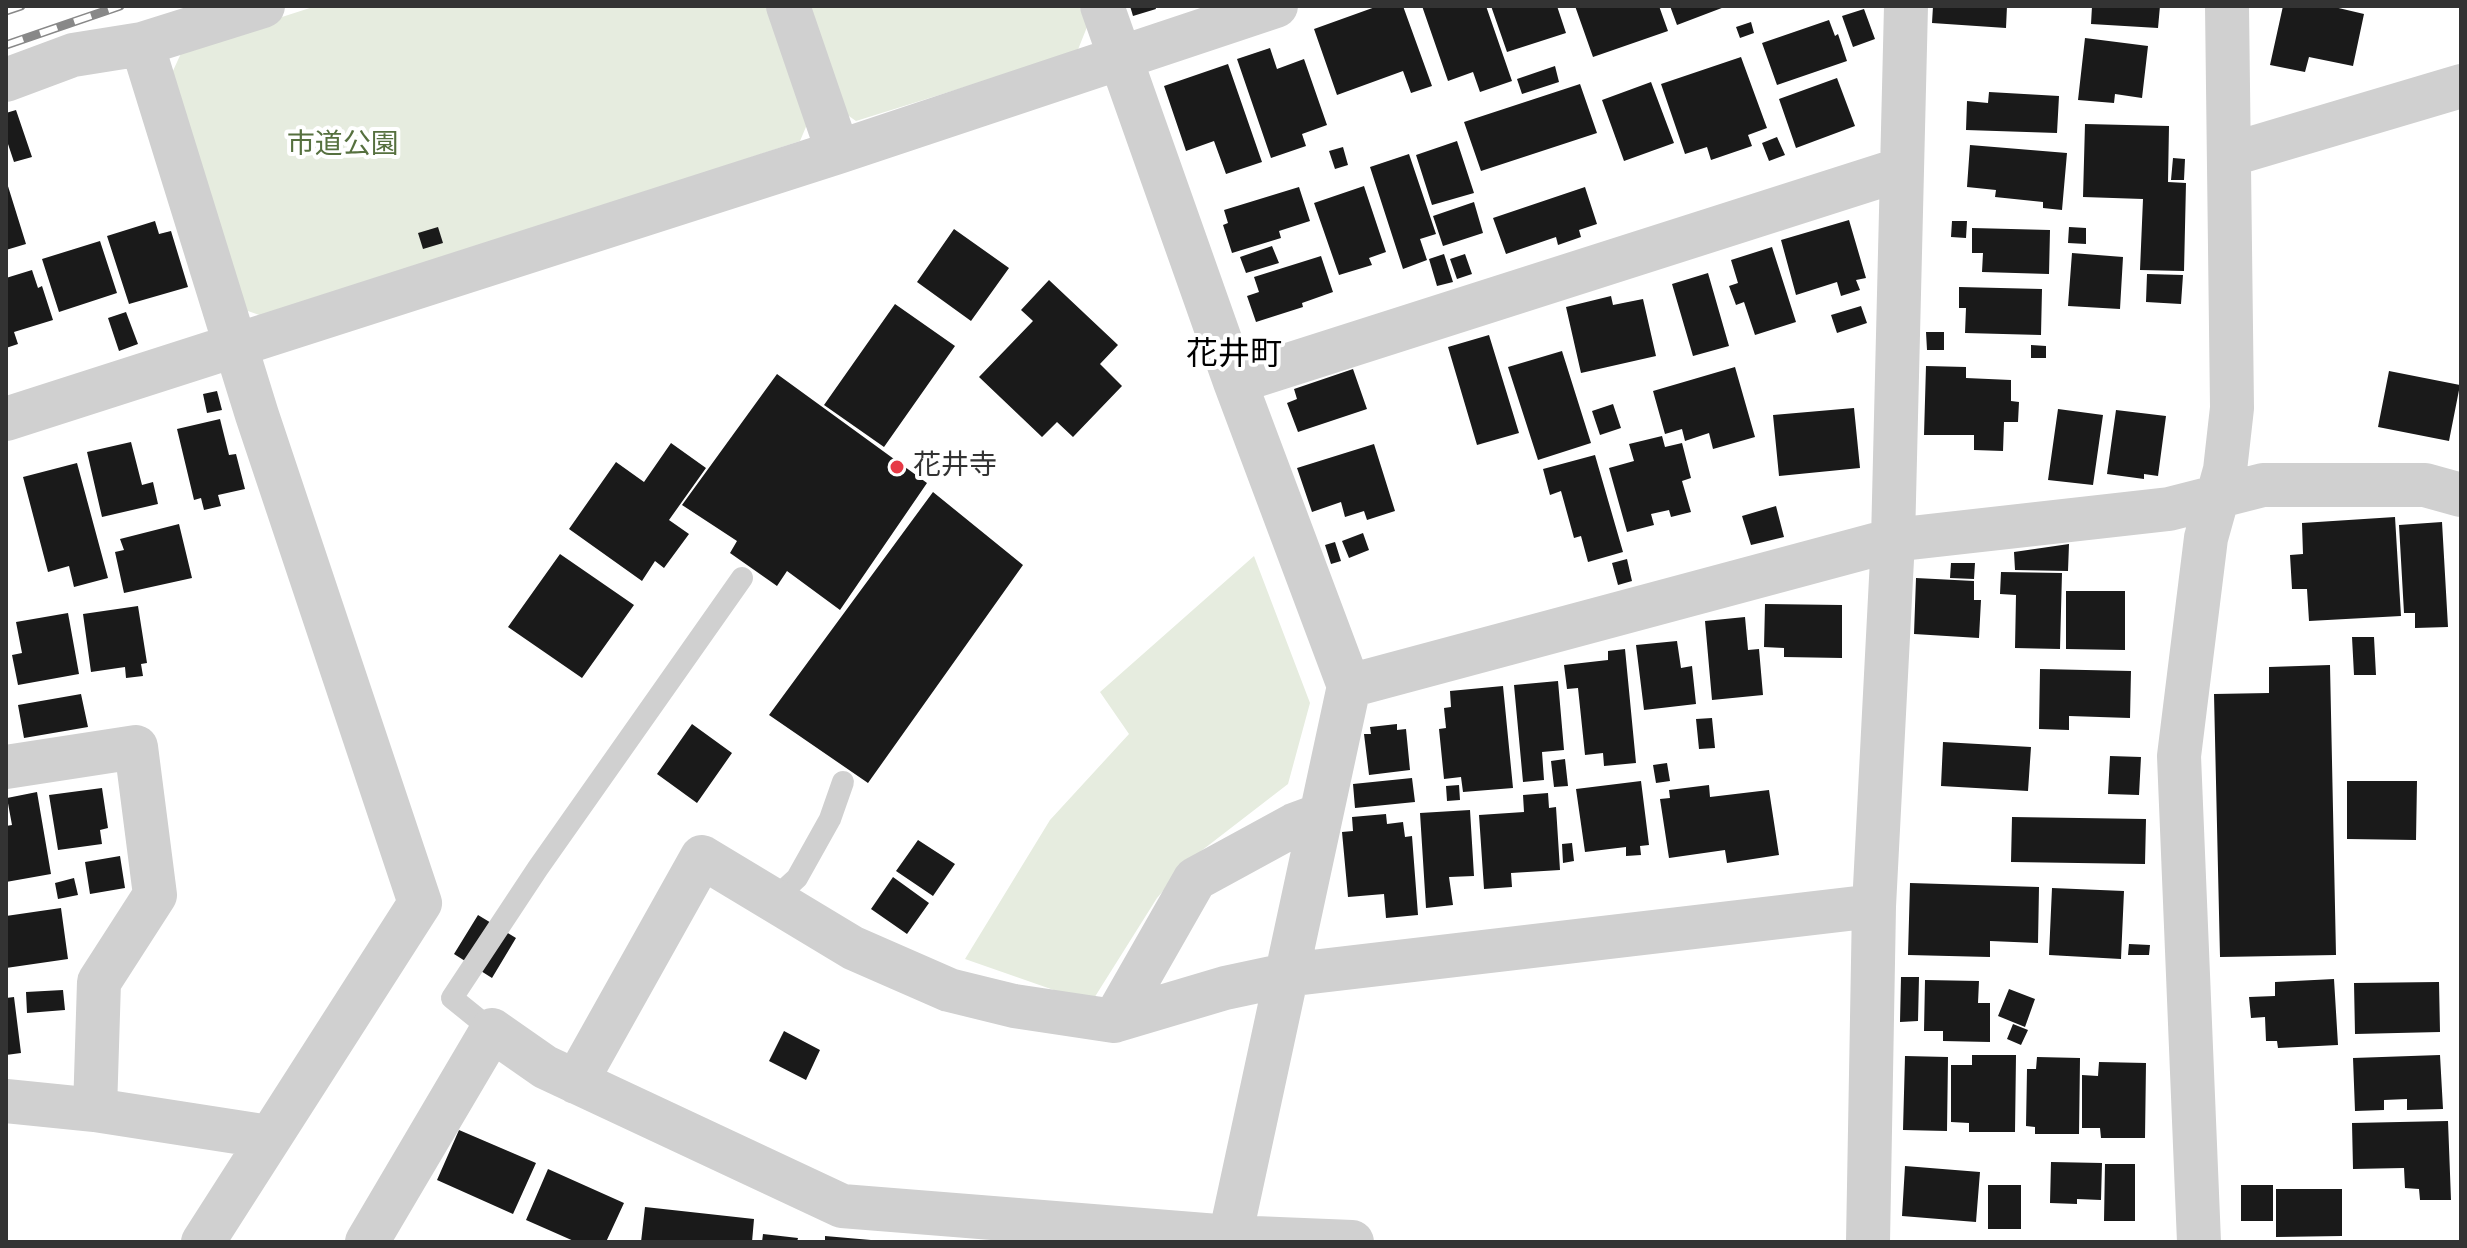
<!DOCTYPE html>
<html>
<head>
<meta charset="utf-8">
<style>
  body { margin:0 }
  #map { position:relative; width:2467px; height:1248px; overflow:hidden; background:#fff; font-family:Poppins,sans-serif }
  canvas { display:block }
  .frame { position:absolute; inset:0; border:8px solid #333; pointer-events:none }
</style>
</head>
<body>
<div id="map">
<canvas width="2467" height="1248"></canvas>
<div class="frame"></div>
</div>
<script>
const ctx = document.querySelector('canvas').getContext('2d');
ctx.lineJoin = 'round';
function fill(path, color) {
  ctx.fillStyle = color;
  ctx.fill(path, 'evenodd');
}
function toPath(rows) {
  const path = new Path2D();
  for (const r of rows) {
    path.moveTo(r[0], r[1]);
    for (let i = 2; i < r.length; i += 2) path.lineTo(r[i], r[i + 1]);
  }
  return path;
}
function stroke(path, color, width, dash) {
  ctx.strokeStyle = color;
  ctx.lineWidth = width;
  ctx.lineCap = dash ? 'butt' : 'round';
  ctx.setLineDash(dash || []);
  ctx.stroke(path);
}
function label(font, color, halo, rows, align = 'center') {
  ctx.font = font + ' Poppins,"Noto Sans JP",sans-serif';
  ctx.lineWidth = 8;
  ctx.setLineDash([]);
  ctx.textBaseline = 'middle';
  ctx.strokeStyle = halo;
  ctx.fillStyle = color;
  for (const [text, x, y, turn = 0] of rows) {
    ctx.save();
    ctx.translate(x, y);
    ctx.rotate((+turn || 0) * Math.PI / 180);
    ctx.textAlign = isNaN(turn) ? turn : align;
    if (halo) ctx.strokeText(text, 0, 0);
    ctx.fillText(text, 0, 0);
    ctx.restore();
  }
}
fill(toPath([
  [316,6,774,6,811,115,800,141,268,318,245,310,172,73,183,49],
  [803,6,1079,6,1087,27,1077,52,856,121,836,107],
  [1254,556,1310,703,1288,784,1192,858,1157,898,1091,1003,965,959,1050,820,1129,734,1100,692]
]), '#e6ecdf');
fill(toPath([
  [1130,6,1155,6,1156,9,1133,16],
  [1378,6,1403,6,1432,86,1411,93,1403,71,1337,95,1314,29],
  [1422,6,1486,6,1512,81,1480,92,1473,72,1448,81],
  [1491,6,1557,6,1566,33,1507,52],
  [1575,6,1659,6,1668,31,1593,57],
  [1670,6,1727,6,1677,25],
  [1933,6,2007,6,2006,28,1932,23],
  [2092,6,2160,6,2158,28,2091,24],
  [2283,6,2330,6,2364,14,2353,66,2309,57,2305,72,2270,65],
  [1864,9,1875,39,1853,47,1842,16],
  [1829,20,1835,36,1838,34,1847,61,1777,85,1762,43],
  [1751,22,1754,33,1740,38,1736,27],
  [2085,38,2148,46,2142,98,2115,94,2114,103,2078,100],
  [1270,48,1277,69,1304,59,1327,125,1302,134,1306,146,1271,158,1237,59],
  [1741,57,1767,128,1748,135,1752,146,1711,160,1707,147,1685,154,1661,84],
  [1228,64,1262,162,1226,174,1214,141,1186,151,1164,86],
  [1555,66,1559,82,1522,94,1517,79],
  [1837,78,1855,126,1796,148,1779,99],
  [1651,82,1674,143,1624,161,1602,100],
  [1580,84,1597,133,1481,171,1464,122],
  [1989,92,2059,96,2057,133,1966,130,1967,101,1988,103],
  [16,110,32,157,14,162,6,138,6,113],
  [2085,124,2169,126,2168,182,2186,183,2184,271,2140,270,2143,199,2083,197],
  [1777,137,1785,155,1769,161,1762,143],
  [1457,141,1474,193,1432,205,1416,155],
  [1970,145,2067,153,2062,210,2043,208,2043,202,1995,197,1996,190,1967,187],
  [1343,147,1348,165,1335,169,1329,151],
  [1409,154,1436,234,1420,239,1427,260,1403,269,1370,167],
  [2173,158,2185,159,2184,180,2171,180],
  [7,183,26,244,6,250,6,184],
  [1364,186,1386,252,1369,258,1372,265,1339,275,1314,203],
  [1299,187,1310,221,1279,231,1281,238,1232,253,1223,225,1228,223,1224,210],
  [1585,187,1597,224,1579,230,1581,237,1558,245,1556,237,1506,254,1493,218],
  [1474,202,1483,233,1443,246,1433,216],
  [1849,220,1866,278,1856,280,1860,290,1841,296,1837,282,1796,295,1781,240],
  [155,221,159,234,171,231,188,287,129,304,107,236],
  [1952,221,1967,221,1966,238,1951,237],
  [438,227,443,243,423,249,418,233],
  [2069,227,2086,228,2086,244,2068,243],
  [1972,228,2050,230,2049,274,1982,272,1983,253,1972,253],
  [954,229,1009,268,971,321,917,282],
  [100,241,117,293,59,312,42,259],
  [1272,246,1279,263,1246,273,1240,257],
  [1772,247,1796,322,1755,335,1744,302,1736,305,1729,286,1738,283,1731,260],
  [2072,253,2123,257,2120,309,2068,306],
  [1444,254,1453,282,1437,286,1429,259],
  [1465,254,1472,274,1457,279,1450,259],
  [1321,256,1333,292,1302,303,1303,307,1256,322,1247,296,1259,292,1254,277],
  [32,270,38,288,42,286,53,320,14,332,18,344,6,348,6,278],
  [1708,273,1729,346,1693,356,1672,284],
  [2147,274,2183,275,2181,304,2146,302],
  [1049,280,1118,345,1100,364,1122,386,1073,437,1057,422,1042,437,979,377,1033,321,1021,310],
  [1959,287,2042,289,2041,335,1965,333,1966,308,1959,308],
  [1611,296,1613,305,1643,299,1656,356,1581,373,1566,307],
  [895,304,955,346,884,447,824,405],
  [1861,306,1867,323,1837,333,1831,315],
  [126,312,138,344,119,351,108,318],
  [1926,332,1944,332,1944,350,1927,350],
  [1489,335,1519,433,1477,445,1448,347],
  [2031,345,2046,346,2046,358,2031,358],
  [1562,351,1591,443,1538,460,1508,367],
  [1926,366,1966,367,1966,378,2011,380,2011,401,2019,402,2018,422,2004,422,2003,451,1974,450,1974,435,1924,435],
  [1735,367,1755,437,1713,449,1709,433,1685,441,1682,429,1665,434,1653,391],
  [1353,369,1367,409,1298,432,1287,403,1297,399,1294,389],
  [2389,371,2460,385,2449,441,2378,427],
  [777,374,927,483,840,610,787,571,777,586,730,553,737,541,682,505],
  [217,391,222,410,207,413,203,394],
  [1613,404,1621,428,1600,435,1592,411],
  [1854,408,1860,468,1779,476,1773,415],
  [2058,409,2103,415,2093,485,2048,480],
  [2116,410,2166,416,2158,476,2144,474,2144,479,2107,474],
  [220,419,229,455,236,454,245,489,218,495,221,506,204,510,201,498,194,500,177,429],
  [1662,436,1665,447,1682,443,1691,478,1682,481,1691,512,1671,517,1669,510,1651,514,1654,525,1627,532,1609,468,1634,461,1629,444],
  [131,442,142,485,153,482,158,504,102,517,87,452],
  [671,443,706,468,669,520,689,534,664,568,655,561,642,581,569,529,616,462,644,482],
  [1374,444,1395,511,1367,520,1364,511,1345,517,1341,502,1312,512,1297,468],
  [1595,455,1623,552,1588,562,1581,536,1574,538,1561,491,1550,495,1543,469],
  [77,463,108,578,74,587,69,566,48,572,23,477],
  [933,492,1023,565,868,783,769,715],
  [1776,506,1784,537,1751,545,1742,516],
  [2395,517,2401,616,2309,621,2307,589,2292,589,2290,555,2303,554,2302,523],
  [2442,522,2448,627,2415,628,2415,613,2404,613,2399,525],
  [179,524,192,578,124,593,115,552,124,550,120,539],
  [1363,533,1369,550,1349,558,1342,541],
  [1335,542,1341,561,1331,564,1325,545],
  [2069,544,2068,571,2015,570,2014,552],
  [560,554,634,605,582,678,508,627],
  [1627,559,1632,581,1618,585,1612,563],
  [1951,563,1975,563,1974,579,1950,578],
  [2001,572,2062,573,2060,649,2015,648,2016,595,2000,594],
  [1916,578,1974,581,1974,600,1981,600,1979,638,1914,634],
  [2066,591,2125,591,2125,650,2066,649],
  [1765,604,1842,605,1842,658,1784,657,1784,648,1764,647],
  [138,606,147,663,141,664,143,676,126,678,125,667,91,672,83,614],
  [68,613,79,674,18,685,12,655,22,653,16,622],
  [1745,617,1748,650,1759,649,1763,695,1712,700,1705,621],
  [2352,637,2374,637,2376,675,2354,675],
  [1677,641,1681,668,1692,666,1696,704,1644,710,1636,645],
  [1625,649,1636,763,1604,766,1603,753,1585,755,1578,688,1567,689,1564,665,1608,660,1608,651],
  [2330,665,2336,955,2220,957,2214,694,2269,693,2269,667],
  [2040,669,2131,671,2130,718,2069,716,2069,730,2039,729],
  [1558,681,1564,750,1542,752,1544,780,1523,782,1514,685],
  [1503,686,1513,788,1463,792,1461,777,1444,779,1439,729,1446,728,1444,708,1451,707,1450,691],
  [81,694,88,727,24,738,18,705],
  [1712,718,1715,748,1699,749,1696,719],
  [692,724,732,753,697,803,657,774],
  [1397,724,1397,730,1406,729,1410,770,1369,775,1364,734,1371,734,1370,727],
  [1943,742,2031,747,2028,791,1941,786],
  [2110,756,2141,757,2139,795,2108,794],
  [1565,759,1568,786,1554,787,1551,761],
  [1667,763,1670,781,1656,783,1653,765],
  [1412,778,1415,802,1355,808,1353,784],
  [1641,781,1649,845,1640,846,1641,855,1626,856,1626,847,1585,852,1576,789],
  [2347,781,2417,781,2416,840,2347,839],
  [1459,785,1460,800,1447,801,1446,786],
  [1709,785,1710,797,1769,790,1779,855,1727,863,1725,850,1669,858,1660,799,1670,798,1669,790],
  [102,788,108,828,100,830,102,844,58,850,49,795],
  [37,792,51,874,6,882,6,826,12,825,7,798],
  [1548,793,1549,808,1556,807,1560,870,1511,873,1512,887,1484,889,1479,815,1524,812,1523,795],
  [1470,810,1474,876,1449,877,1453,905,1426,908,1420,813],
  [1386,814,1387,824,1403,822,1405,837,1412,836,1418,915,1386,918,1384,894,1348,897,1342,832,1353,831,1352,817],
  [2012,817,2146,819,2145,864,2011,862],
  [918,840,955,864,933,896,896,871],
  [1572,843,1574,861,1563,863,1562,844],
  [120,856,125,888,90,894,85,862],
  [893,877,929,903,907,934,871,909],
  [74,878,78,895,58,899,55,883],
  [1910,883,2039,887,2038,943,1990,941,1990,957,1908,955],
  [2052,888,2124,891,2121,959,2049,955],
  [61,908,68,959,6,968,6,916],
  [478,915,516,938,492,978,454,954],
  [2129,944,2150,945,2149,955,2128,955],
  [1901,977,1919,977,1918,1021,1900,1022],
  [2334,979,2338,1045,2278,1048,2277,1041,2266,1041,2265,1017,2251,1018,2249,997,2275,996,2275,982],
  [1925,980,1979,981,1978,1003,1990,1003,1990,1042,1943,1041,1943,1031,1924,1031],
  [2439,982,2440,1032,2355,1034,2354,983],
  [2009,989,2035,999,2025,1027,1998,1016],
  [63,990,65,1010,27,1013,26,992],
  [14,997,21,1053,6,1055,6,998],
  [2013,1024,2028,1030,2021,1045,2007,1039],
  [784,1031,820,1050,806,1080,769,1061],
  [1972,1055,2016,1055,2015,1132,1969,1132,1969,1123,1951,1122,1951,1065,1972,1065],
  [2440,1055,2443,1109,2407,1110,2407,1099,2384,1100,2384,1110,2355,1111,2353,1058],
  [1905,1056,1948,1057,1947,1131,1903,1130],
  [2037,1057,2080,1058,2079,1134,2035,1134,2035,1127,2026,1126,2027,1069,2036,1069],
  [2099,1062,2146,1063,2145,1138,2101,1138,2100,1128,2082,1128,2082,1075,2098,1076],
  [2448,1121,2451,1200,2420,1200,2419,1189,2405,1188,2404,1168,2353,1169,2352,1123],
  [459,1130,536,1163,513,1214,437,1180],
  [2051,1162,2102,1163,2101,1200,2077,1199,2077,1204,2050,1203],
  [2105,1164,2135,1164,2135,1221,2104,1221],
  [1905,1166,1980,1172,1976,1222,1902,1216],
  [548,1169,624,1203,606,1242,576,1242,526,1220],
  [1988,1185,2021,1185,2021,1229,1988,1229],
  [2241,1185,2273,1185,2273,1221,2241,1221],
  [2276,1189,2342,1189,2342,1236,2276,1237],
  [645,1207,754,1219,752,1242,641,1242],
  [763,1234,798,1238,797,1242,762,1242],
  [825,1236,871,1240,871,1242,825,1242]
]), '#1a1a1a');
stroke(toPath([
  [773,900,797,878,830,819,843,782],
  [494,1032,452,998,538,868,742,578]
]), '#d0d0d0', 22);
stroke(toPath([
  [788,6,838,152],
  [1102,6,1235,382,1349,686,1229,1242],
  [142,44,257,415,420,903,203,1242],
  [6,80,73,55,142,44,263,6],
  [2229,155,2461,86],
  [1235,382,1902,169],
  [6,419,838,152,1276,6],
  [1349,686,1893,540,2169,509,2263,485,2425,485,2461,495],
  [6,767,136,747,155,895,99,982,95,1110],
  [1114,1021,1195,879,1294,825,1321,815],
  [576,1082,702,857,853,948,949,990,1014,1006,1114,1021,1225,988,1286,975,1874,906],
  [6,1101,95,1110,269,1137],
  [367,1242,492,1030,545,1067,842,1206,1230,1237,1352,1242],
  [1868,1242,1874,906,1893,540,1906,6],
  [2199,1242,2179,756,2206,538,2225,470,2232,408,2227,6]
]), '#d0d0d0', 44);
const rail = toPath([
  [6,11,21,6],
  [6,45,120,6]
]);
stroke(rail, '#888', 9);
stroke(rail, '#fff', 6, [18]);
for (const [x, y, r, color] of [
  [897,467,8,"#e63946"]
]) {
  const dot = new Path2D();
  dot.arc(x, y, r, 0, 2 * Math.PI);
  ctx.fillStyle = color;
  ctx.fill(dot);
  stroke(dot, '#fff', 3);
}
label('28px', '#56703f', '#fff', [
  ["市道公園",343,146]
]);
label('28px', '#333', '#fff', [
  ["花井寺",913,467]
], 'left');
label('32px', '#000', '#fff', [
  ["花井町",1234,356]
]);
</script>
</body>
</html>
